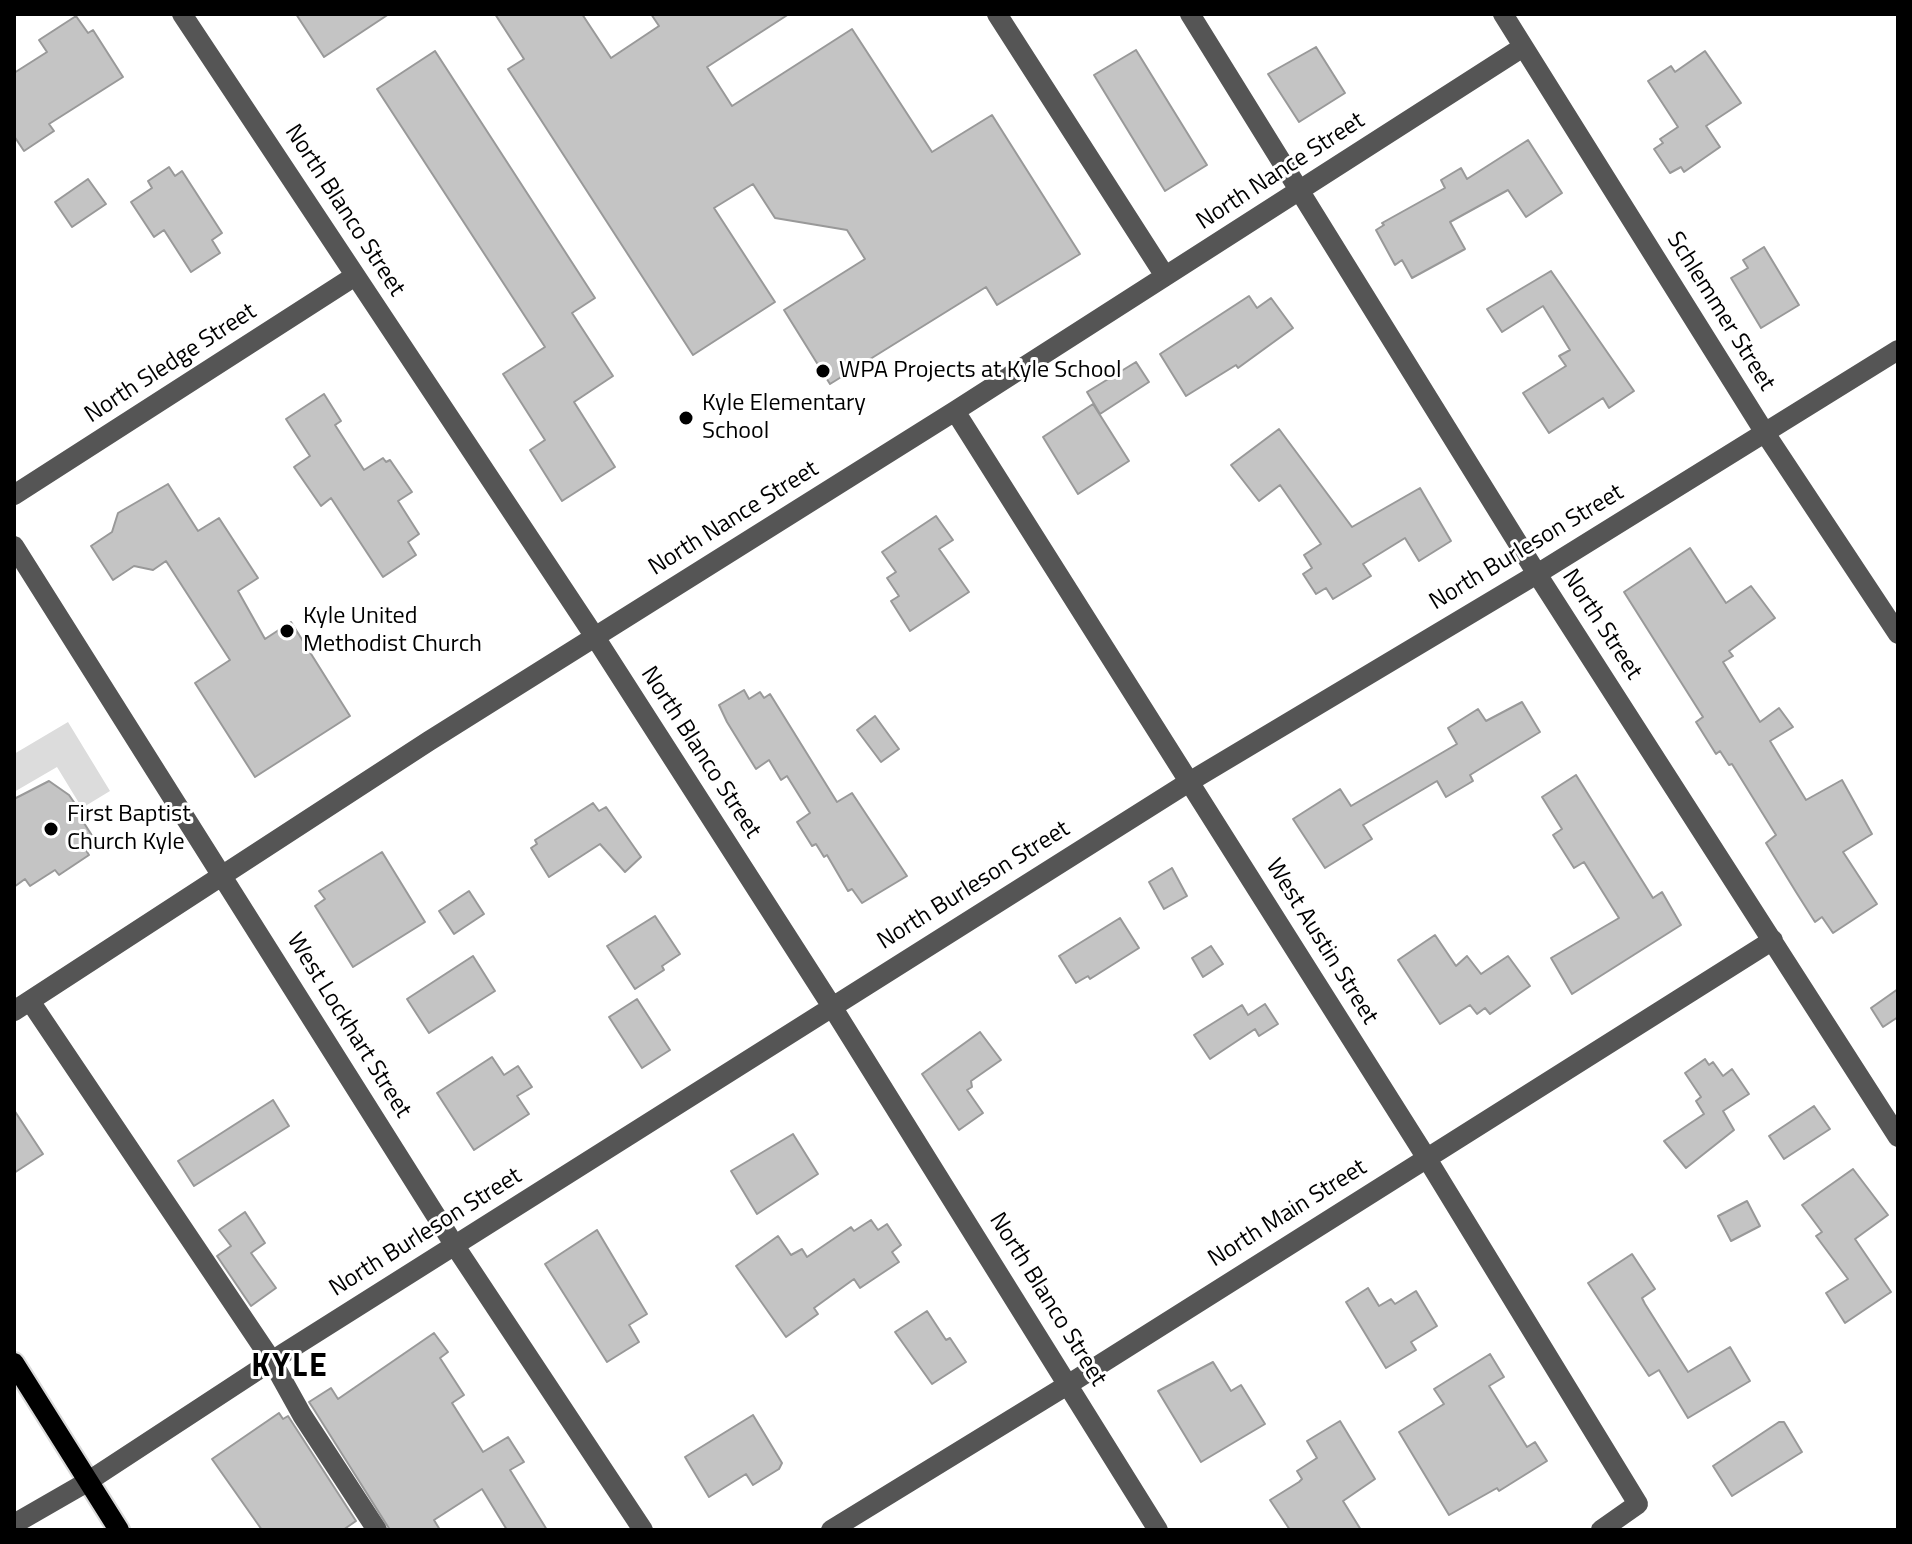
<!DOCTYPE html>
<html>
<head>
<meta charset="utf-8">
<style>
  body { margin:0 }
  #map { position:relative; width:1912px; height:1544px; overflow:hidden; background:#fff; font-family:"Titillium Web",sans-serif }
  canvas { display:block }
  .frame { position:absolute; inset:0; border:16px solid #000; pointer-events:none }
</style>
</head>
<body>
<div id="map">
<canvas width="1912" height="1544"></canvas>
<div class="frame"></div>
</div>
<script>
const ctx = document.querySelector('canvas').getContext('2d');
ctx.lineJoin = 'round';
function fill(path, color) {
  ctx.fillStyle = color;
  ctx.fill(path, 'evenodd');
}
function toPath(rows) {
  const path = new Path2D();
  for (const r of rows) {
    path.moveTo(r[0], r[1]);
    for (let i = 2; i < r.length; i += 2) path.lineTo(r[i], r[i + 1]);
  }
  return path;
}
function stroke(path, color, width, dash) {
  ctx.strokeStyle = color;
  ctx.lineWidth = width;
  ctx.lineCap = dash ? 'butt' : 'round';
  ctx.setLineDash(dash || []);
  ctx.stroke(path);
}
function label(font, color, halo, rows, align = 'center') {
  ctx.font = font + ' "Titillium Web",sans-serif';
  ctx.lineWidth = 6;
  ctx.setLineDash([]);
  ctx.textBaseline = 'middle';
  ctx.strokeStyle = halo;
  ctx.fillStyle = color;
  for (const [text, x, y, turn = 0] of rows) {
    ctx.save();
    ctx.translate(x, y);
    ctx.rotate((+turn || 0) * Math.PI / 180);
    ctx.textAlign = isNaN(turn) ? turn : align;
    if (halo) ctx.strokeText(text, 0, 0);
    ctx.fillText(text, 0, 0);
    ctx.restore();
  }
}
fill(toPath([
  [68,722,110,791,82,808,57,767,14,792,14,754]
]), '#dcdcdc');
const building = toPath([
  [296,14,389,14,324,57,296,14],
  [495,14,582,14,611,58,659,26,651,14,789,14,707,67,732,106,852,29,932,152,992,115,1080,254,997,305,986,287,830,384,784,310,865,259,847,230,775,218,753,184,714,208,775,302,693,355,508,69,524,59,495,14],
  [76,16,88,33,93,30,123,77,49,124,54,131,24,151,14,136,14,73,47,52,39,40,76,16],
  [1316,47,1345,93,1299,122,1268,74,1316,47],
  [1136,50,1207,165,1165,191,1094,75,1136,50],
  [435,51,595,298,572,313,613,376,574,402,615,467,562,501,530,450,545,440,503,374,545,347,377,89,435,51],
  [1705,51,1741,103,1706,126,1720,147,1684,172,1681,167,1670,173,1654,149,1663,143,1660,139,1678,127,1648,81,1671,66,1675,72,1705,51],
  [1528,140,1562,193,1526,217,1508,190,1450,222,1465,249,1412,278,1402,260,1395,265,1376,230,1384,225,1382,223,1445,188,1441,180,1461,168,1467,179,1528,140],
  [169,167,175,176,182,171,222,233,212,240,220,253,191,272,164,230,154,237,131,202,152,188,148,181,169,167],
  [88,179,106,204,72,227,55,202,88,179],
  [1764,247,1799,305,1761,328,1731,278,1748,268,1743,260,1764,247],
  [1551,271,1634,391,1609,408,1603,398,1549,433,1523,393,1566,366,1559,356,1570,350,1543,306,1502,332,1487,309,1551,271],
  [1249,296,1257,308,1271,298,1293,328,1238,368,1236,365,1186,396,1160,354,1249,296],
  [1136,362,1149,382,1100,414,1087,392,1136,362],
  [324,394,341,421,335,425,364,470,383,458,386,462,390,460,412,492,398,501,419,534,408,542,416,555,383,577,331,498,321,506,294,467,310,456,286,419,324,394],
  [1093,404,1129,461,1078,494,1043,437,1093,404],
  [1279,429,1352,527,1420,488,1451,541,1419,561,1405,538,1363,564,1371,576,1333,599,1326,588,1316,594,1303,574,1312,568,1304,555,1321,544,1280,485,1259,501,1231,465,1279,429],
  [168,484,198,531,219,518,258,578,238,591,265,639,291,622,350,716,255,777,195,683,230,660,166,561,153,570,134,566,113,580,91,546,112,532,118,513,168,484],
  [936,516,953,540,939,549,969,592,910,631,891,601,899,596,887,578,896,572,882,552,936,516],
  [1690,548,1726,603,1751,586,1775,618,1729,651,1733,656,1723,662,1760,722,1779,708,1793,727,1770,741,1806,800,1842,780,1872,834,1843,852,1877,904,1833,933,1822,917,1815,922,1796,892,1766,843,1776,835,1732,764,1729,765,1720,751,1716,754,1696,722,1703,717,1624,592,1690,548],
  [744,690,749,699,760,692,764,698,770,694,837,802,852,793,907,876,862,903,852,889,848,891,827,855,824,857,816,844,812,846,797,822,810,813,787,776,781,780,769,760,756,769,727,722,719,705,744,690],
  [1522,702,1540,732,1470,775,1473,781,1446,797,1437,781,1363,825,1372,839,1325,868,1293,819,1340,789,1351,806,1457,744,1448,728,1478,709,1486,721,1522,702],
  [875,716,899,749,881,762,857,730,875,716],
  [1576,775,1653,898,1662,892,1681,925,1572,994,1551,958,1619,918,1584,862,1574,868,1553,835,1562,829,1542,797,1576,775],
  [49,781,69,795,85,818,82,820,93,837,82,844,89,855,59,875,55,870,30,886,25,879,14,887,14,799,49,781],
  [593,803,599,811,606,807,641,857,625,872,600,844,549,877,531,848,537,844,535,840,593,803],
  [382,852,425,922,353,967,315,906,325,899,319,891,382,852],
  [1172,868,1187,896,1164,909,1149,882,1172,868],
  [469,891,484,914,454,934,439,911,469,891],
  [655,916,680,954,662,966,664,970,635,989,607,946,655,916],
  [1120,918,1139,948,1090,979,1088,976,1076,983,1059,956,1120,918],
  [1435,935,1456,966,1467,956,1481,974,1508,956,1530,986,1490,1014,1485,1008,1477,1014,1470,1005,1440,1024,1398,960,1435,935],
  [1211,946,1223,964,1203,977,1192,958,1211,946],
  [473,956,495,991,429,1033,407,999,473,956],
  [1898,989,1898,1017,1883,1027,1871,1008,1898,989],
  [637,999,670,1050,642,1068,609,1017,637,999],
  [1265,1004,1278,1024,1259,1036,1255,1029,1210,1059,1194,1035,1242,1005,1248,1015,1265,1004],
  [980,1032,1001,1060,971,1081,972,1087,967,1090,983,1113,959,1130,922,1074,980,1032],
  [492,1057,504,1075,518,1066,532,1087,517,1096,529,1114,474,1150,437,1093,492,1057],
  [1705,1059,1709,1065,1713,1062,1723,1076,1732,1069,1749,1094,1723,1111,1734,1130,1686,1168,1664,1141,1704,1114,1696,1101,1701,1097,1685,1073,1705,1059],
  [273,1100,289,1126,194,1186,178,1161,273,1100],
  [1814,1106,1830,1129,1784,1159,1769,1136,1814,1106],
  [14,1110,43,1154,14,1173,14,1110],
  [793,1134,818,1174,757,1214,731,1171,793,1134],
  [1853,1169,1888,1215,1855,1239,1891,1292,1845,1323,1826,1293,1848,1279,1816,1236,1822,1232,1802,1205,1853,1169],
  [1747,1201,1760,1226,1731,1241,1718,1216,1747,1201],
  [245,1212,265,1243,251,1253,276,1288,251,1306,217,1256,231,1246,219,1230,245,1212],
  [871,1220,878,1230,887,1224,901,1245,892,1252,899,1262,860,1288,854,1279,814,1308,818,1314,786,1337,736,1266,778,1236,791,1255,802,1249,807,1257,851,1227,854,1231,871,1220],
  [597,1230,647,1314,629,1325,639,1342,607,1362,545,1264,597,1230],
  [1632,1254,1655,1289,1642,1298,1645,1304,1688,1372,1730,1347,1750,1381,1688,1418,1659,1370,1649,1376,1588,1283,1632,1254],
  [1368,1288,1379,1306,1391,1299,1395,1304,1416,1291,1437,1326,1411,1342,1416,1350,1386,1368,1346,1302,1368,1288],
  [927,1311,946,1340,950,1338,966,1362,932,1384,895,1332,927,1311],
  [434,1333,448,1352,440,1358,464,1395,452,1403,483,1452,508,1437,524,1462,510,1470,547,1530,507,1530,482,1489,434,1520,440,1530,390,1530,313,1408,309,1402,331,1388,338,1399,434,1333],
  [1490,1354,1504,1377,1489,1386,1527,1447,1535,1442,1547,1461,1499,1491,1497,1488,1449,1515,1399,1432,1444,1404,1434,1389,1490,1354],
  [1213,1362,1231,1391,1241,1385,1265,1424,1201,1462,1158,1391,1213,1362],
  [279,1413,283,1419,288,1416,356,1521,343,1530,262,1530,212,1459,279,1413],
  [753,1415,782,1463,779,1469,753,1485,746,1474,709,1497,685,1457,753,1415],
  [1340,1421,1375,1479,1343,1501,1361,1530,1290,1530,1270,1500,1299,1482,1302,1479,1297,1471,1317,1458,1307,1441,1340,1421],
  [1779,1422,1784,1422,1802,1452,1732,1496,1713,1466,1779,1422]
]);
fill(building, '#c4c4c4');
stroke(building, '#999', 2);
const major = toPath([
  [14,1363,119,1530]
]);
stroke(major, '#dbdbdb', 24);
stroke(toPath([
  [182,14,595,637,831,1005,1158,1530],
  [997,14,1165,276],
  [1190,14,1537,574,1898,1137],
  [1503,14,1765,433,1898,634],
  [955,411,1426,1157,1638,1504,1601,1530],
  [14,495,355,276],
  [14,546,455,1246,643,1530],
  [30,1001,272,1361,302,1415,377,1530],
  [14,1011,429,741,955,411,1523,47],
  [14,1524,87,1482,284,1353,1189,782,1537,574,1898,350],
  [831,1530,1069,1384,1773,940]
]), '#555', 20);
stroke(major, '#000', 20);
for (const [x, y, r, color] of [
  [823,371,8,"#000"],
  [686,418,8,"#000"],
  [287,631,8,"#000"],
  [51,829,8,"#000"]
]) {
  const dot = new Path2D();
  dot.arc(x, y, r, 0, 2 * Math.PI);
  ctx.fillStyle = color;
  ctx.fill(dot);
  stroke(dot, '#fff', 3);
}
label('24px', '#000', '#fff', [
  ["North Nance Street",1281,172,-33],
  ["North Blanco Street",344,211,57],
  ["Schlemmer Street",1720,312,58],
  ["North Sledge Street",171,364,-33],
  ["North Nance Street",734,519,-32],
  ["North Burleson Street",1527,548,-31],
  ["North Street",1601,625,57],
  ["North Blanco Street",700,753,57],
  ["North Burleson Street",974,886,-32],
  ["West Austin Street",1321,942,58],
  ["West Lockhart Street",348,1026,58],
  ["North Main Street",1288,1214,-32],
  ["North Burleson Street",426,1233,-32],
  ["North Blanco Street",1047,1300,58]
]);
label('24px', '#000', '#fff', [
  ["WPA Projects at Kyle School",839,371],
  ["Kyle Elementary",702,404],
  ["School",702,432],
  ["Kyle United",303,617],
  ["Methodist Church",303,645],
  ["First Baptist",67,815],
  ["Church Kyle",67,843]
], 'left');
ctx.letterSpacing = '2px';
label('bold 32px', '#000', '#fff', [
  ["KYLE",290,1368]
]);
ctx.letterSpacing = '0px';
</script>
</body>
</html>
